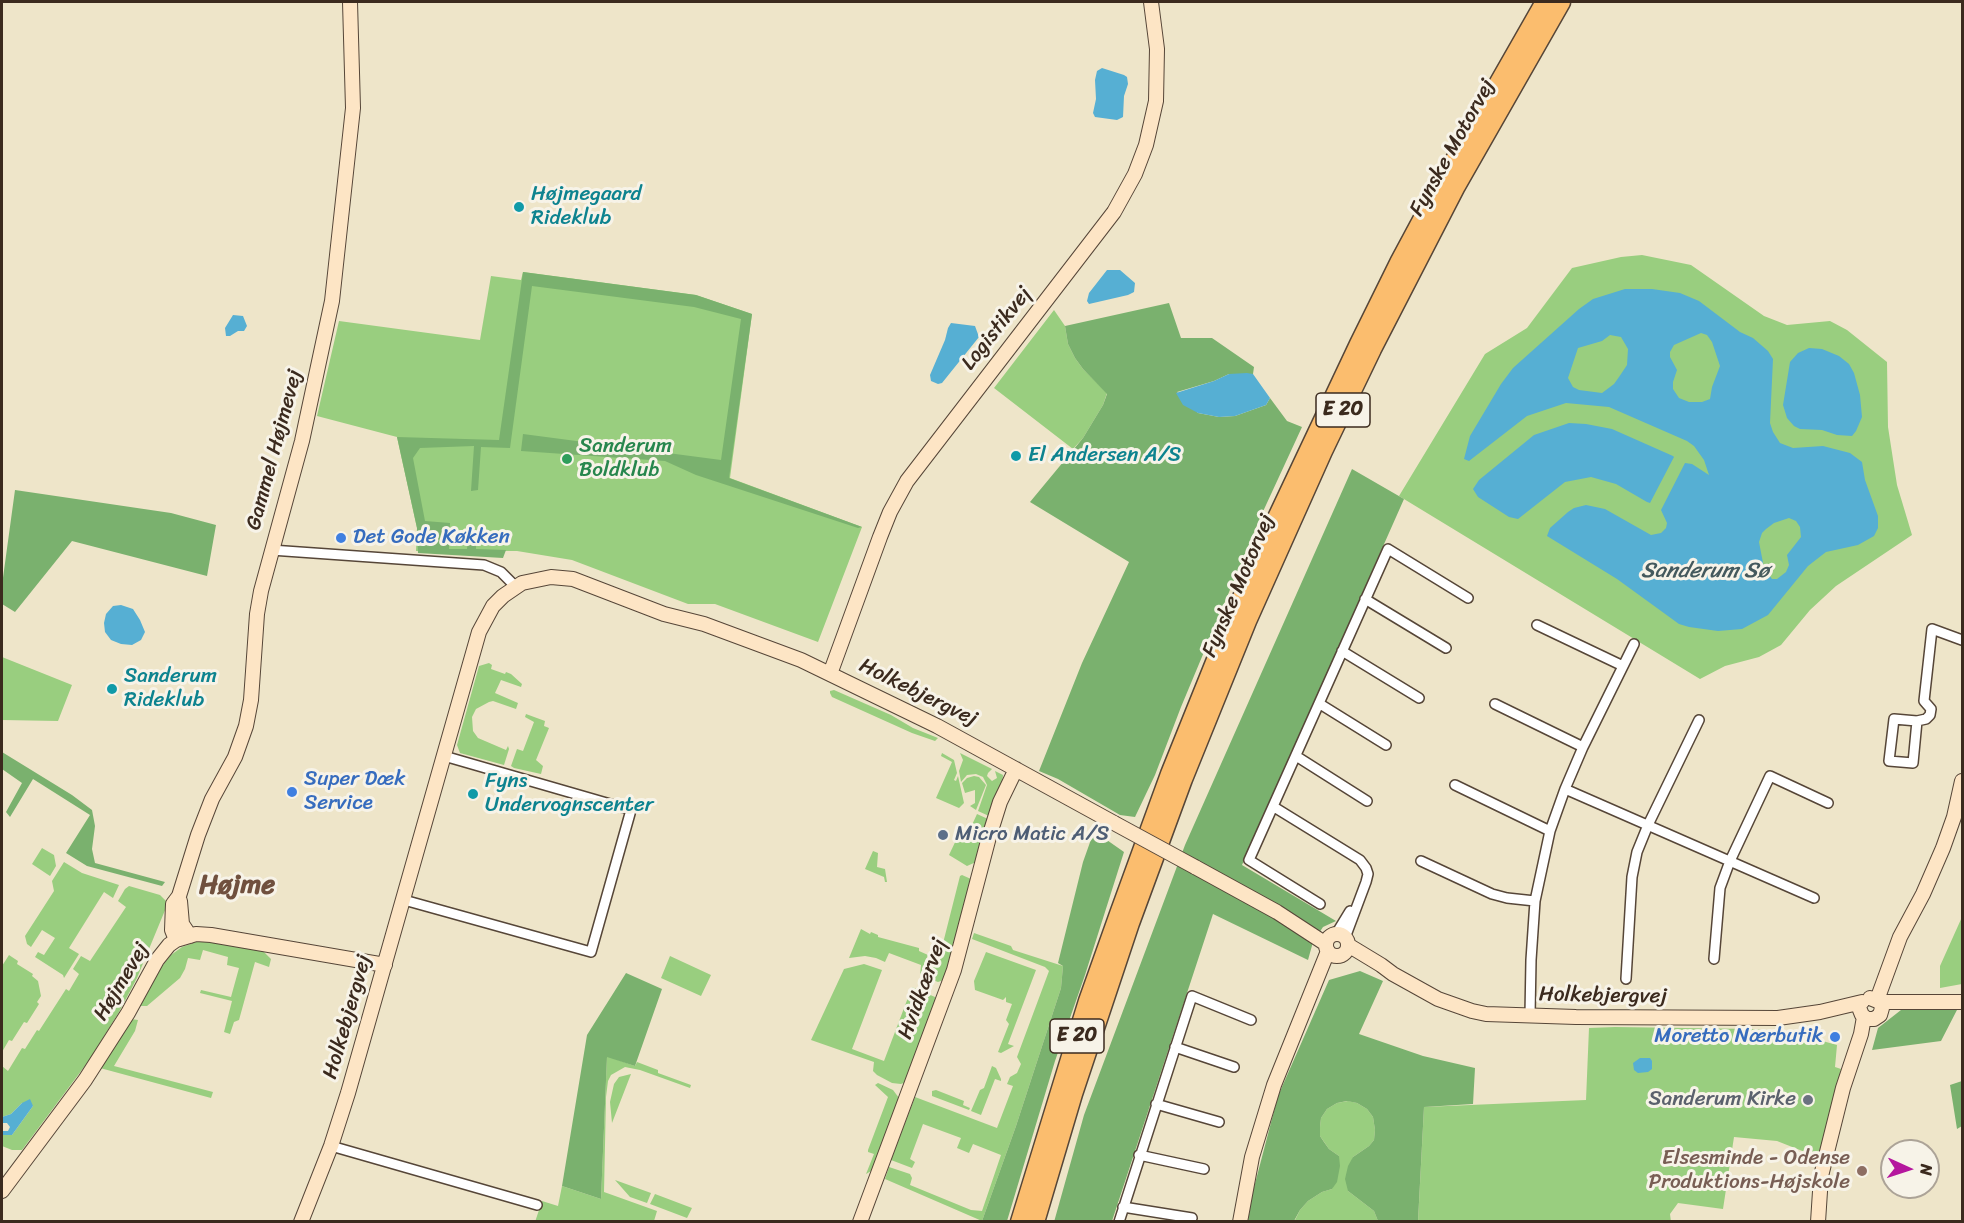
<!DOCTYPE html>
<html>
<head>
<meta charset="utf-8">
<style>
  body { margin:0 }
  #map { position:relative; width:1964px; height:1223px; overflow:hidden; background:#eee5c9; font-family:Sriracha,sans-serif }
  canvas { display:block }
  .frame { position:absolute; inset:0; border:3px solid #3b2a1e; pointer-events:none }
  .north { position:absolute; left:1880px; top:1139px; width:60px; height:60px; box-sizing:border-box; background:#f7f3e8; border:2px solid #aca397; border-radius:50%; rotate:93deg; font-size:16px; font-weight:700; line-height:24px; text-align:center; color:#3b2a1e }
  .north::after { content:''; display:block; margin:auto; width:21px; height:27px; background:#b5179e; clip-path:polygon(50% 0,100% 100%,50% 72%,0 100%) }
</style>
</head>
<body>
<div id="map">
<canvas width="1964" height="1223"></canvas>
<div class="frame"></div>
<div class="north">N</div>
</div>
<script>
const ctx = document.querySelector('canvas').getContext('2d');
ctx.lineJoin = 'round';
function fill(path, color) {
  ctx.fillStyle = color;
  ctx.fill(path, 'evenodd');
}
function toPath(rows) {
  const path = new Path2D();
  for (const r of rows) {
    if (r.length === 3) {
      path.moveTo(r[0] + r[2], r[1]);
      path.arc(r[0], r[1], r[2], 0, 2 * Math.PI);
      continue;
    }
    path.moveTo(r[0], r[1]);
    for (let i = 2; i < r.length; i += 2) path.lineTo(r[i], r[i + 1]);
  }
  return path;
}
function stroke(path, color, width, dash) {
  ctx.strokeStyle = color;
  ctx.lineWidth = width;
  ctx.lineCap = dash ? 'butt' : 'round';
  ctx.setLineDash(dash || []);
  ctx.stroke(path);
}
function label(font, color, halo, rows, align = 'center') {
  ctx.font = font + ' Sriracha,sans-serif';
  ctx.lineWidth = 6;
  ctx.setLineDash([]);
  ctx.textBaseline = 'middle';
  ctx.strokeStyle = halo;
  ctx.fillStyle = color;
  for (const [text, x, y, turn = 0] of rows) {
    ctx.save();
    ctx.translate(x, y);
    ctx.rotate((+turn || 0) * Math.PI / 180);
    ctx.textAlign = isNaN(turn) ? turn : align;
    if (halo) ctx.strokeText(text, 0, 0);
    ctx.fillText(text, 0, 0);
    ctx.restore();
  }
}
fill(toPath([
  [1642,255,1691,265,1764,316,1787,325,1830,321,1847,330,1887,362,1888,427,1897,485,1912,535,1836,586,1810,610,1781,645,1759,657,1725,666,1700,679,1399,496,1485,354,1527,328,1572,268,1621,257],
  [523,272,696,295,752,314,730,478,862,527,818,642,715,604,688,604,572,560,517,551,416,551,417,528,397,437,317,416,339,321,480,340,491,276,521,280],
  [1054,310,1065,326,1068,344,1075,358,1083,369,1107,393,1103,405,1083,438,1073,449,994,388],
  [2,657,72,685,58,721,2,720],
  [489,663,492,665,491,669,505,674,506,672,511,674,522,684,521,687,501,680,495,693,518,703,516,709,493,701,489,702,476,709,472,717,473,731,478,738,506,750,508,746,509,749,504,765,460,753,457,745,479,666],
  [834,690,891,715,913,728,938,738,935,741,912,733,832,697,830,693,830,691],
  [526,714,545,721,544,726,549,728,536,760,543,766,541,774,514,768,511,766,517,749,523,751,534,722,525,717],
  [942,753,954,760,957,773,954,780,956,781,958,776,964,803,959,808,936,798,952,762,941,756],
  [960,753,992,769,988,773,987,776,992,781,997,778,995,771,1003,775,1002,784,989,816,978,811,987,785,983,777,976,774,967,775,961,782,959,771,963,760],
  [974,776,979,777,986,785,976,810,970,806,975,803,975,790,965,793,962,783,967,778],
  [977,814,988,819,976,862,967,866,949,855,958,836,966,838],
  [42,848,54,855,56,866,50,876,32,864],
  [873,851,878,853,877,867,885,869,887,882,885,882,884,877,865,869],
  [64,862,82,873,119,885,113,898,104,892,69,948,79,954,64,978,63,975,35,957,38,952,44,955,55,938,42,930,31,947,27,944,25,936,54,891,52,881],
  [962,875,971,879,951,962,944,980,938,982,922,976,929,956,939,959,960,876],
  [129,886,160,895,168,903,137,978,119,1012,90,1059,22,1150,12,1150,2,1146,2,1135,12,1135,33,1106,22,1103,11,1114,2,1117,2,1066,8,1071,22,1048,25,1049,37,1030,39,1031,66,989,69,991,79,974,73,969,81,956,90,961,126,907,118,901,125,889],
  [1962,917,1962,984,1940,988,1940,966],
  [861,929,870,934,871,932,878,935,878,937,919,948,919,951,928,955,920,975,921,965,889,953,885,962,876,958,865,956,849,958],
  [974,933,1011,946,1013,950,1063,966,1061,988,1016,1126,982,1221,885,1179,889,1167,910,1174,912,1178,910,1185,971,1210,982,1211,1001,1155,973,1144,969,1153,957,1148,961,1138,923,1124,910,1159,915,1162,912,1168,891,1160,915,1097,997,1128,1013,1086,1007,1084,1010,1077,1017,1073,1021,1064,1017,1057,1049,971,1045,967,972,939],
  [199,941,217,941,261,949,271,959,269,967,255,962,239,1020,234,1022,230,1034,224,1032,232,1001,200,993,201,990,231,997,239,968,227,965,228,957,203,950,200,960,188,958,185,969,180,978,147,1006,139,1006,156,974,171,955,182,947],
  [986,952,1036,970,1008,1044,1014,1046,1001,1053,998,1052,1009,1024,1006,1020,1012,1004,1006,1002,1006,997,1003,1000,975,990,974,981],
  [9,955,18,961,17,964,33,974,32,976,38,981,41,996,37,1002,39,1004,27,1023,24,1022,12,1041,9,1040,2,1052,2,966],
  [670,956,711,975,701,996,661,978],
  [864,964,882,970,852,1049,884,1061,912,987,935,997,937,1001,906,1082,901,1084,892,1083,877,1075,873,1071,874,1062,811,1040,844,969],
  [131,1019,138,1020,135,1031,114,1066,213,1092,211,1098,100,1068],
  [1615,1027,1754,1029,1797,1034,1837,1045,1835,1067,1841,1069,1826,1139,1819,1151,1810,1154,1777,1141,1734,1137,1723,1209,1678,1203,1670,1214,1671,1222,1418,1222,1424,1107,1586,1100,1589,1028],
  [607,1056,635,1066,637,1062,658,1070,658,1073,691,1085,690,1088,640,1070,625,1067,611,1075,608,1081,606,1097,604,1192,657,1211,654,1221,535,1222,542,1201,558,1206,562,1186,601,1199],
  [992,1066,996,1068,1001,1079,1001,1081,995,1079,981,1115,971,1111,980,1090,984,1088],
  [631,1074,612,1123,610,1102,614,1084,619,1077],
  [878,1083,893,1090,899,1098,873,1170,866,1174,874,1154,868,1152,868,1150,888,1097,875,1085],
  [936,1090,964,1101,963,1105,970,1108,969,1110,932,1096,932,1091],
  [1348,1101,1357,1103,1367,1109,1373,1117,1375,1130,1374,1140,1369,1146,1353,1157,1348,1191,1374,1211,1378,1221,1294,1222,1300,1210,1308,1201,1322,1192,1332,1189,1339,1156,1329,1149,1320,1136,1320,1127,1321,1118,1327,1109,1337,1103],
  [615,1180,651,1193,647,1203,630,1197],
  [655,1194,692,1208,687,1218,650,1204]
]), '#99ce7f');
fill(toPath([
  [523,272,696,295,752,314,729,478,862,527,858,528,696,475,665,461,521,451,523,434,721,460,741,319,694,307,532,286,510,448,481,447,478,490,471,491,474,446,420,448,413,458,425,521,450,523,449,549,467,549,468,540,476,540,476,549,506,550,503,558,418,553,417,528,397,437,499,440],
  [1169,303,1181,338,1212,338,1254,367,1253,374,1229,374,1214,381,1177,392,1198,413,1219,417,1235,416,1266,405,1270,398,1287,421,1302,427,1260,518,1181,707,1155,775,1135,817,1120,815,1058,779,1039,771,1082,663,1129,562,1030,502,1083,438,1103,405,1107,394,1083,369,1075,358,1068,344,1065,326],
  [1352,469,1404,499,1242,865,1336,921,1323,927,1313,942,1308,960,1213,914,1112,1221,1054,1222,1084,1115,1185,845],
  [15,490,171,513,216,525,207,576,72,541,15,612,2,604,2,585],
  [2,752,72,795,92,810,95,826,92,849,95,863,165,882,162,886,87,866,66,853,90,815,33,779,10,817,6,812,22,783,2,769],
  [1094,831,1124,852,1085,975,1055,1061,1007,1221,982,1221,1016,1126,1061,988,1063,966,1058,963,1083,862],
  [1360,971,1383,981,1359,1034,1423,1056,1475,1068,1473,1104,1424,1107,1418,1221,1378,1221,1374,1211,1348,1191,1345,1179,1348,1166,1353,1157,1369,1146,1374,1140,1375,1130,1373,1117,1367,1109,1357,1103,1347,1101,1337,1103,1327,1109,1321,1118,1320,1127,1320,1136,1324,1142,1329,1149,1339,1156,1340,1166,1337,1182,1332,1189,1322,1192,1308,1201,1300,1210,1294,1221,1248,1221,1252,1195,1278,1096,1329,980],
  [626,973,662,989,635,1066,607,1057,601,1199,562,1186,587,1035],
  [1958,1008,1941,1041,1872,1050,1878,1028,1901,1010],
  [1962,1081,1962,1126,1957,1129,1950,1085]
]), '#7ab16e');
fill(toPath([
  [1102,68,1124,75,1127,77,1128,84,1124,96,1123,117,1117,120,1095,117,1093,113,1096,99,1095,80,1097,71],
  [1107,270,1120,270,1135,283,1134,292,1128,295,1089,304,1087,301,1089,293],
  [1625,289,1652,289,1680,293,1699,301,1740,332,1753,338,1768,351,1773,359,1770,423,1773,432,1780,443,1793,448,1823,446,1850,453,1862,462,1865,480,1878,516,1878,528,1874,536,1858,545,1826,552,1808,566,1768,615,1742,629,1718,631,1689,627,1679,624,1617,579,1547,536,1550,528,1568,512,1574,508,1586,505,1605,509,1651,535,1661,533,1666,528,1667,523,1661,510,1685,463,1692,464,1709,475,1704,460,1694,446,1687,441,1609,407,1566,403,1527,416,1469,461,1464,459,1470,436,1501,384,1513,368,1579,309,1593,299],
  [1701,333,1707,335,1712,342,1720,366,1712,387,1710,399,1702,402,1689,402,1679,398,1673,389,1673,382,1677,370,1670,357,1670,352,1674,345],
  [1610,335,1621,337,1628,349,1627,365,1619,377,1614,384,1602,393,1579,390,1573,387,1568,378,1578,348,1602,341],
  [1789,518,1796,521,1800,527,1801,537,1787,555,1789,565,1786,572,1777,579,1772,579,1764,568,1759,542,1762,533,1766,529,1774,523],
  [233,315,243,316,247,326,244,331,238,331,230,336,226,336,225,328],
  [951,323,975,326,979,337,942,383,938,384,931,381,930,375,945,340,948,328],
  [1809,348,1822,349,1839,356,1849,364,1854,373,1860,395,1862,417,1856,431,1852,436,1837,435,1822,430,1800,429,1794,426,1787,418,1783,405,1790,362,1798,353],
  [1247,373,1253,374,1270,398,1266,405,1235,416,1219,417,1198,413,1183,405,1176,393,1214,381,1229,374],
  [1569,423,1586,424,1612,429,1673,456,1674,457,1650,503,1647,502,1616,484,1591,477,1565,482,1518,519,1509,517,1478,497,1473,489,1479,480,1534,435],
  [121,605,133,609,140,620,145,632,141,640,132,645,121,644,111,640,105,632,104,623,106,614,113,606],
  [1640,1058,1650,1058,1652,1061,1652,1069,1648,1072,1638,1073,1634,1070,1633,1063],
  [30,1099,33,1106,12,1135,2,1135,2,1131,8,1131,10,1127,7,1123,2,1123,2,1117,11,1114,22,1103]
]), '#56afd3');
const street = toPath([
  [271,550,484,565,501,572,516,587],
  [1365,599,1446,648],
  [1537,625,1623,666],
  [1342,651,1419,698],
  [1320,704,1386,745],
  [1495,704,1583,747],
  [1917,721,1913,763,1889,761,1894,719,1917,721,1926,719,1930,715,1931,709,1924,701,1932,629,1962,640],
  [1296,756,1367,801],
  [1455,785,1550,831],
  [1565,789,1814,898],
  [1274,807,1360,860,1366,868,1368,874,1366,882,1345,938],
  [1421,861,1492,894,1507,898,1535,901],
  [404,900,591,952,631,810,444,756],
  [1320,904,1249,860,1388,549,1468,598],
  [1336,934,1350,911],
  [1714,959,1720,888,1730,861,1770,776,1828,803],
  [1626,979,1632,877,1637,852,1648,825,1699,720],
  [1530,1015,1531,960,1535,901,1550,831,1565,789,1583,747,1634,644],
  [1175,1047,1234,1067],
  [1156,1104,1219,1122],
  [331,1146,537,1205],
  [1139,1155,1204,1169],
  [1123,1207,1192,1218],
  [1119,1222,1192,996,1251,1020]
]);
const secondary = toPath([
  [830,674,880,537,890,512,907,481,1114,212,1135,174,1146,145,1156,101,1157,49,1151,2],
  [1195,867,1277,912,1326,944],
  [180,901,182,924,190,936],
  [1337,945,11],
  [176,940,172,930,173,904,179,896,198,835,212,799,235,757,246,726,251,700,257,614,261,591,302,441,332,301,353,108,350,2],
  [1348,945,1381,965,1393,974,1438,999,1472,1011,1486,1014,1576,1017,1778,1018,1820,1012,1862,1002],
  [1877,1000,1900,937,1923,894,1943,848,1954,817,1962,781],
  [1880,1002,1962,1002],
  [1860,1010,1862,1015,1867,1019,1874,1019,1880,1015,1882,1008,1880,1002,1870,998],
  [2,1191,85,1080,128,1013,157,960,169,945,176,940,196,934,211,935,385,965],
  [301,1222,331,1146,348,1093,479,632,493,606,503,596,522,583,551,577,573,579,664,614,704,624,801,660,937,726,1114,823],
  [860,1222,954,970,989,837,1000,802,1016,769],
  [1240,1222,1252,1157,1274,1085,1328,951],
  [1818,1222,1821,1176,1843,1088,1861,1034,1864,1017]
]);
const highway = toPath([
  [1020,1222,1088,1001,1119,914,1170,774,1226,635,1267,539,1359,344,1400,261,1444,179,1545,2],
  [1035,1222,1073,1094,1130,923,1183,779,1247,621,1323,451,1372,349,1456,186,1561,2]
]);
stroke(street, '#564638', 12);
stroke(secondary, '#564638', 16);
stroke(highway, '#564638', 21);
stroke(street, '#fff', 9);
stroke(secondary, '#fde5c5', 14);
stroke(highway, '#fbbd6e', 18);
const secondaryBridge = toPath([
  [1114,823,1195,867]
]);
stroke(secondaryBridge, '#564638', 16, []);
stroke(secondaryBridge, '#fde5c5', 14);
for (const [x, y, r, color] of [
  [519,207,6,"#0f9aa8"],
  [1016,456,6,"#0f9aa8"],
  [567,459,6,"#2e9e5b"],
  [341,538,6,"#3f7fe0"],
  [112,689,6,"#0f9aa8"],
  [292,792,6,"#3f7fe0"],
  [473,794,6,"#0f9aa8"],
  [943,835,6,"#5c6f8a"],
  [1835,1037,6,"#3f7fe0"],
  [1808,1100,6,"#6b7280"],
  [1862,1171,6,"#8d6e63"]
]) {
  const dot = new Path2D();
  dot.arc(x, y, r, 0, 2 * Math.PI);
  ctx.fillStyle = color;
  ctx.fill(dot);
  stroke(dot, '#f7f3e8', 2);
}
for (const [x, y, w] of [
  [1343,410,54],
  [1077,1036,54]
]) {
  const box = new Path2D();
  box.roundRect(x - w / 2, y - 17, w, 34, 4.5);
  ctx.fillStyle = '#f7f3e8';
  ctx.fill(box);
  stroke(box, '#3b2a1e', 1.5);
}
label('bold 20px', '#3b2a1e', null, [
  ["E 20",1343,410],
  ["E 20",1077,1036]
]);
label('21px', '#3b2a1e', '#f7f3e8', [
  ["Fynske Motorvej",1453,148,-61],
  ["Logistikvej",997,329,-52],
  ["Gammel Højmevej",275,450,-75],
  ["Fynske Motorvej",1239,586,-67],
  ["Holkebjergvej",918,693,26],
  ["Højmevej",122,982,-59],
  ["Hvidkærvej",923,989,-70],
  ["Holkebjergvej",1603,996,1],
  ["Holkebjergvej",348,1017,-74]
]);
label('21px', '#0d838f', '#f7f3e8', [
  ["Højmegaard",531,195],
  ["Rideklub",531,219],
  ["El Andersen A/S",1028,456],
  ["Sanderum",124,677],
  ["Rideklub",124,701],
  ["Fyns",485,782],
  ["Undervognscenter",485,806]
], 'left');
label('21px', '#27864d', '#f7f3e8', [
  ["Sanderum",579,447],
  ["Boldklub",579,471]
], 'left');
label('21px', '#366cbe', '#f7f3e8', [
  ["Det Gode Køkken",353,538],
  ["Super Dæk",304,780],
  ["Service",304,804],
  ["Moretto Nærbutik",1823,1037,"right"]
], 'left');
label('21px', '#4e5e75', '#f7f3e8', [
  ["Micro Matic A/S",955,835]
], 'left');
label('21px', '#5b616d', '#f7f3e8', [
  ["Sanderum Kirke",1796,1100]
], 'right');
label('21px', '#785e54', '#f7f3e8', [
  ["Elsesminde - Odense",1850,1159],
  ["Produktions-Højskole",1850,1183]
], 'right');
label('italic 22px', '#44595d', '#f7f3e8', [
  ["Sanderum Sø",1705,571]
]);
label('bold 27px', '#70503e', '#f7f3e8', [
  ["Højme",237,886]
]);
</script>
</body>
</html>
